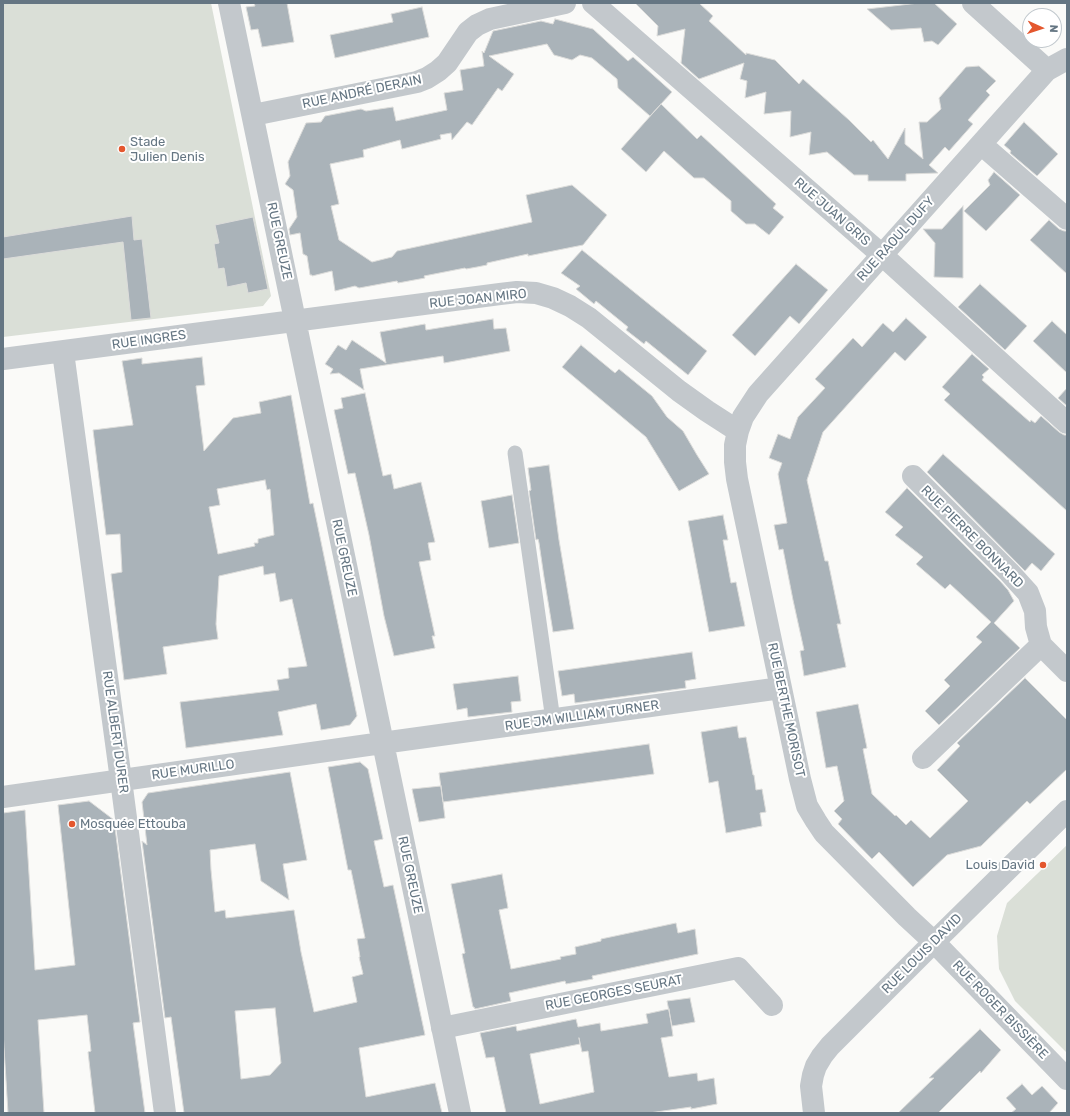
<!DOCTYPE html>
<html>
<head>
<meta charset="utf-8">
<style>
  body { margin:0 }
  #map { position:relative; width:1070px; height:1116px; overflow:hidden; background:#fafaf8; font-family:Rubik,sans-serif }
  canvas { display:block }
  .frame { position:absolute; inset:0; border:4px solid #657683; pointer-events:none }
  .north { position:absolute; left:1022px; top:8px; width:40px; height:40px; box-sizing:border-box; background:#fff; border:1px solid #c1c8cd; border-radius:50%; rotate:93deg; font-size:11px; font-weight:700; line-height:16px; text-align:center; color:#657683 }
  .north::after { content:''; display:block; margin:auto; width:14px; height:18px; background:#e4572e; clip-path:polygon(50% 0,100% 100%,50% 72%,0 100%) }
</style>
</head>
<body>
<div id="map">
<canvas width="1070" height="1116"></canvas>
<div class="frame"></div>
<div class="north">N</div>
</div>
<script>
const ctx = document.querySelector('canvas').getContext('2d');
ctx.lineJoin = 'round';
function fill(path, color) {
  ctx.fillStyle = color;
  ctx.fill(path, 'evenodd');
}
function toPath(rows) {
  const path = new Path2D();
  for (const r of rows) {
    path.moveTo(r[0], r[1]);
    for (let i = 2; i < r.length; i += 2) path.lineTo(r[i], r[i + 1]);
  }
  return path;
}
function stroke(path, color, width, dash) {
  ctx.strokeStyle = color;
  ctx.lineWidth = width;
  ctx.lineCap = dash ? 'butt' : 'round';
  ctx.setLineDash(dash || []);
  ctx.stroke(path);
}
function label(font, color, halo, rows, align = 'center') {
  ctx.font = font + ' Rubik,sans-serif';
  ctx.lineWidth = 4;
  ctx.setLineDash([]);
  ctx.textBaseline = 'middle';
  ctx.strokeStyle = halo;
  ctx.fillStyle = color;
  for (const [text, x, y, turn = 0] of rows) {
    ctx.save();
    ctx.translate(x, y);
    ctx.rotate((+turn || 0) * Math.PI / 180);
    ctx.textAlign = isNaN(turn) ? turn : align;
    if (halo) ctx.strokeText(text, 0, 0);
    ctx.fillText(text, 0, 0);
    ctx.restore();
  }
}
fill(toPath([
  [3,3,211,3,271,296,263,306,3,337],
  [1067,845,1067,1053,1015,1001,999,969,997,936,1007,903]
]), '#dadfd7');
const building = toPath([
  [254,3,287,3,294,42,262,47,258,29,251,30,246,7,255,6,254,3],
  [635,3,699,3,713,16,709,21,746,55,746,53,775,60,799,84,803,79,849,120,871,142,873,140,888,159,905,128,905,144,923,159,919,122,927,122,941,109,939,98,966,67,979,66,996,81,986,91,990,95,968,120,973,124,949,151,945,147,929,165,938,173,906,174,906,181,868,181,868,175,854,175,827,152,809,155,811,132,790,137,791,111,764,114,766,92,745,98,747,81,740,79,744,63,699,79,681,63,685,29,657,36,658,26,635,3],
  [919,3,934,3,957,24,938,45,932,41,924,42,921,28,891,30,867,9,919,3],
  [422,7,429,37,335,58,330,35,393,22,391,14,422,7],
  [555,19,593,29,628,61,633,57,672,92,650,116,618,88,617,79,592,58,580,55,572,60,554,55,547,44,489,56,514,74,502,91,498,88,472,125,467,122,452,140,451,133,440,135,441,139,402,149,400,140,363,150,364,157,330,164,339,204,331,206,339,240,372,262,392,257,397,251,532,222,526,195,572,185,607,215,583,245,528,256,528,254,487,263,487,265,477,267,466,269,465,268,424,276,425,278,398,283,397,281,359,288,355,286,335,291,332,271,312,276,312,275,310,275,307,256,303,254,300,233,290,235,289,229,297,217,293,190,285,184,290,176,288,162,306,123,321,122,325,116,361,109,366,111,393,107,396,121,447,110,444,93,463,90,460,70,484,66,482,51,484,53,493,31,541,21,553,24,555,19],
  [661,104,697,139,701,135,776,204,773,208,784,217,769,235,755,224,746,224,731,211,731,201,718,190,704,178,694,178,664,151,646,172,621,149,661,104],
  [1024,122,1058,154,1037,176,1010,153,1011,151,1004,145,1024,122],
  [994,172,1020,195,986,231,964,211,990,185,988,180,994,172],
  [963,206,963,278,934,277,935,243,923,229,942,229,963,206],
  [132,216,134,240,142,239,151,318,131,320,123,242,3,259,3,237,132,216],
  [253,217,268,289,248,293,246,283,227,287,224,268,218,269,214,244,219,243,215,225,253,217],
  [1049,220,1059,229,1064,231,1067,231,1067,274,1030,240,1049,220],
  [582,250,707,351,688,375,646,341,644,344,626,330,628,327,596,301,594,304,576,289,580,286,561,273,582,250],
  [796,264,828,290,799,324,790,316,755,356,732,335,796,264],
  [980,284,1027,326,1005,350,958,307,980,284],
  [906,318,927,337,905,361,895,352,823,432,807,480,825,561,828,561,841,624,837,624,846,667,804,676,800,651,804,650,793,600,783,549,779,550,774,525,787,523,778,474,782,463,769,458,778,434,790,439,798,417,825,388,815,379,853,338,862,347,883,323,893,332,906,318],
  [493,319,494,329,506,328,510,351,444,363,443,356,360,369,364,390,339,373,330,374,333,369,325,364,338,345,346,350,352,340,386,363,380,332,425,324,426,330,493,319],
  [1052,321,1067,335,1067,373,1033,341,1052,321],
  [581,345,615,373,619,369,652,396,667,417,683,431,697,455,709,474,679,491,646,437,562,367,581,345],
  [972,354,989,369,982,375,984,377,982,380,1030,422,1031,420,1035,423,1041,416,1059,432,1064,435,1067,435,1067,511,944,400,950,394,942,387,972,354],
  [202,357,205,385,196,386,204,451,233,418,261,413,259,402,291,395,310,504,313,503,357,716,350,725,321,730,316,704,278,712,283,735,186,748,180,702,279,690,277,680,289,678,288,668,307,666,292,599,280,602,275,573,264,575,263,566,219,576,216,624,218,639,163,647,167,674,124,680,111,574,122,572,120,534,106,535,93,430,133,425,122,361,142,358,142,364,202,357],
  [265,480,267,490,270,489,274,535,258,539,258,543,254,543,255,546,218,554,209,507,220,505,217,489,265,480],
  [1067,388,1067,406,1058,398,1067,388],
  [365,393,383,476,391,474,394,489,421,482,435,542,428,543,431,560,419,562,435,636,432,636,435,648,394,656,384,616,369,535,355,473,348,474,334,410,343,408,341,398,365,393],
  [943,454,1055,554,1041,571,1032,563,1025,571,927,472,943,454],
  [549,465,559,540,574,629,553,632,544,577,539,543,538,539,536,540,529,491,531,490,528,468,549,465],
  [907,488,1000,581,1008,590,1014,601,994,623,1020,648,939,725,925,711,950,686,944,680,982,642,976,637,991,622,950,584,945,589,916,564,923,557,895,535,903,527,885,512,907,488],
  [512,495,519,543,489,548,481,501,512,495],
  [723,515,728,540,723,540,731,583,736,582,745,626,709,632,688,521,723,515],
  [692,652,696,679,685,681,686,688,575,703,574,694,562,696,558,671,692,652],
  [518,676,521,701,511,702,512,712,468,717,467,708,457,710,453,684,518,676],
  [1025,678,1067,720,1067,769,1030,804,1027,801,981,846,947,855,913,887,879,852,872,859,838,824,842,819,834,811,844,801,837,766,826,768,816,712,858,704,867,748,863,749,872,794,895,816,896,815,906,825,911,820,930,838,968,801,937,770,960,746,957,743,1025,678],
  [737,726,739,738,746,737,753,775,754,775,756,790,762,789,766,812,760,813,762,826,726,833,718,781,709,783,701,732,737,726],
  [649,744,654,774,443,802,439,773,649,744],
  [360,762,368,769,383,839,374,841,384,887,393,885,425,1035,359,1048,366,1097,435,1083,442,1113,184,1113,171,1017,165,1018,142,841,147,845,142,802,148,793,290,772,307,860,283,864,289,900,261,881,255,844,210,850,211,870,215,912,225,910,226,918,294,910,301,952,314,1012,357,1002,352,977,363,974,359,957,360,957,357,939,365,938,351,870,348,870,328,767,360,762],
  [275,1008,281,1063,270,1075,241,1079,235,1011,275,1008],
  [441,786,445,818,419,822,412,789,441,786],
  [89,801,114,820,140,1022,133,1023,145,1113,95,1113,88,1052,91,1051,87,1015,38,1020,44,1113,8,1113,3,1031,3,813,25,810,35,970,75,965,58,805,89,801],
  [502,874,508,908,499,910,511,969,561,959,560,957,576,954,575,947,601,941,601,939,676,923,678,933,695,929,698,954,592,976,593,979,566,984,565,981,509,993,511,1001,475,1009,474,1007,473,1007,462,954,465,953,451,884,502,874],
  [690,998,695,1022,672,1026,667,1001,690,998],
  [669,1009,673,1036,661,1038,669,1077,697,1073,698,1081,714,1078,717,1104,691,1109,691,1107,649,1113,506,1113,494,1057,486,1058,480,1033,516,1026,517,1031,576,1019,578,1027,600,1023,601,1031,648,1023,646,1014,669,1009],
  [579,1038,582,1052,588,1051,594,1092,540,1104,530,1054,580,1044,579,1038],
  [980,1029,1001,1050,981,1073,980,1071,938,1113,898,1113,934,1078,929,1078,980,1029],
  [1022,1084,1032,1095,1042,1086,1058,1103,1049,1113,1011,1113,1016,1109,1006,1098,1022,1084]
]);
fill(building, '#aab3b9');
stroke(building, '#dcdcda', 1);
stroke(toPath([
  [515,453,553,720]
]), '#c3c8cc', 15);
stroke(toPath([
  [229,3,460,1113],
  [593,3,882,255,1067,423],
  [973,3,1047,70],
  [1067,59,1047,70,758,394,743,417,738,431,735,445,735,462,737,479,781,688,800,779,807,806,816,821,824,833,907,917,934,942,1067,1079],
  [253,115,417,82,427,78,438,71,447,63,468,32,477,25,490,19,565,3],
  [981,144,1067,219],
  [63,352,121,780,165,1113],
  [3,359,500,294,517,292,536,293,553,298,570,306,589,318,679,391,707,411,738,431],
  [913,476,1009,572,1028,593,1035,611,1036,627,1041,645,1067,671],
  [923,758,1041,645],
  [3,797,382,743,781,688],
  [442,1028,738,968,772,1005],
  [814,1113,811,1086,813,1075,816,1066,822,1056,830,1046,934,942,1067,811]
]), '#c3c8cc', 22);
for (const [x, y, r, color] of [
  [122,149,4,"#e4572e"],
  [72,824,4,"#e4572e"],
  [1043,865,4,"#e4572e"]
]) {
  const dot = new Path2D();
  dot.arc(x, y, r, 0, 2 * Math.PI);
  ctx.fillStyle = color;
  ctx.fill(dot);
  stroke(dot, '#fff', 1.5);
}
label('13px', '#657683', '#fff', [
  ["RUE ANDRÉ DERAIN",362,92,-12],
  ["RUE JUAN GRIS",832,212,41],
  ["RUE RAOUL DUFY",896,239,-48],
  ["RUE GREUZE",279,241,78],
  ["RUE JOAN MIRO",478,299,-6],
  ["RUE INGRES",149,340,-8],
  ["RUE PIERRE BONNARD",972,537,45],
  ["RUE GREUZE",344,558,78],
  ["RUE BERTHE MORISOT",786,710,78],
  ["RUE JM WILLIAM TURNER",582,716,-8],
  ["RUE ALBERT DURER",115,732,82],
  ["RUE MURILLO",193,770,-8],
  ["RUE GREUZE",410,875,78],
  ["RUE LOUIS DAVID",922,954,-45],
  ["RUE GEORGES SEURAT",614,993,-11],
  ["RUE ROGER BISSIÈRE",1000,1010,46]
]);
label('13px', '#657683', '#fff', [
  ["Stade",130,142],
  ["Julien Denis",130,157],
  ["Mosquée Ettouba",80,824],
  ["Louis David",1035,865,"right"]
], 'left');
</script>
</body>
</html>
